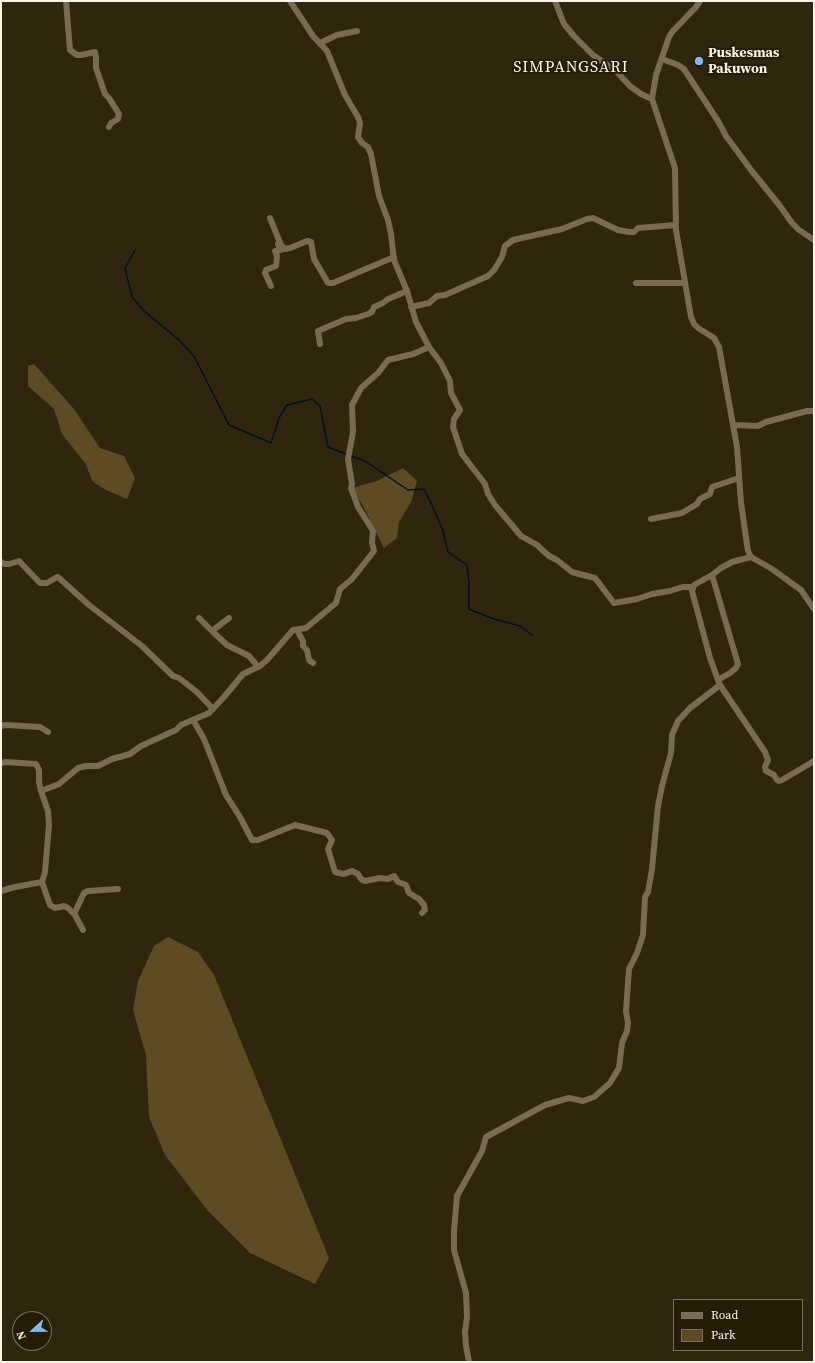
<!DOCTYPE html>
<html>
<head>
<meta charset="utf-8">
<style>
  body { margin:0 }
  #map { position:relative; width:815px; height:1363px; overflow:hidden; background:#30250d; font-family:"Source Serif 4",serif }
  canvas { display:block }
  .frame { position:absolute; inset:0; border:2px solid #fbf3e5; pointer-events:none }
  .legend { position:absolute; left:673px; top:1299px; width:130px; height:52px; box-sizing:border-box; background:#261b04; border:1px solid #7b715e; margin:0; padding:5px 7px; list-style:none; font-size:12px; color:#fbf3e5 }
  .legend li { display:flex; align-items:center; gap:8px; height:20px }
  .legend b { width:20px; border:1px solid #7b715e }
  .north { position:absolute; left:12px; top:1311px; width:40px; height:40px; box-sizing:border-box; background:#261b04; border:1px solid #7b715e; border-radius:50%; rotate:248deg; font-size:11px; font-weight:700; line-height:16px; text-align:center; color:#fbf3e5 }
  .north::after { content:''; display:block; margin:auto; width:14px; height:18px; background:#7dbef9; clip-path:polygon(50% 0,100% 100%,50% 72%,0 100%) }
</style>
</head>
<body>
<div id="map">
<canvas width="815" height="1363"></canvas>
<div class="frame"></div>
<ul class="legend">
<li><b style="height:5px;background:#786b51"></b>Road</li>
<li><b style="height:11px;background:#5e4b23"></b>Park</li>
</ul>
<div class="north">N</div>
</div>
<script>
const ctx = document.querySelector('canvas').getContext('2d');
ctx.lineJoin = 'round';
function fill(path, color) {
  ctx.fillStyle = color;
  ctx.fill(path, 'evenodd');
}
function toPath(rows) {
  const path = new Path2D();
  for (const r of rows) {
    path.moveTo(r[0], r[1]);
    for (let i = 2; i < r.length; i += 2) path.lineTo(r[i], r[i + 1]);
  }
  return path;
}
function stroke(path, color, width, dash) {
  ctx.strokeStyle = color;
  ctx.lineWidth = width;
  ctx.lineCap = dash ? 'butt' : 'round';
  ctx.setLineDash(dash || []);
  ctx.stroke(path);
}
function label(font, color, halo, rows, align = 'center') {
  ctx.font = font + ' "Source Serif 4",serif';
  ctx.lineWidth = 4;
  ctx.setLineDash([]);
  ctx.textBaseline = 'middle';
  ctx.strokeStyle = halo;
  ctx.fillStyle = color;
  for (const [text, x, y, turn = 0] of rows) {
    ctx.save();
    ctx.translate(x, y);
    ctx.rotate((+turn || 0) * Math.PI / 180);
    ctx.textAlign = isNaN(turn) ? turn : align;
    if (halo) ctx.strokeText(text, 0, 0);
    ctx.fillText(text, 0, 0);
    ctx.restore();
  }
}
fill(toPath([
  [34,364,74,409,100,448,124,456,135,478,127,499,106,490,93,482,85,463,62,434,54,409,28,386,28,366],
  [403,468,417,481,411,502,399,522,397,538,384,548,362,504,351,488,377,481],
  [168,937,198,952,214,975,329,1258,315,1284,250,1253,208,1211,165,1155,149,1117,146,1055,133,1010,138,981,154,946]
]), '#5e4b23');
stroke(toPath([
  [135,250,125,268,132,297,144,311,179,340,194,356,229,425,271,443,279,418,287,405,312,399,320,406,328,447,346,454],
  [351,456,365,461,408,490,424,489,432,505,443,531,448,552,467,565,469,583,469,609,494,619,520,626,532,635]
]), '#000f22', 1.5);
stroke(toPath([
  [66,1,70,50,77,55,81,55,95,52,96,58,96,68,105,94,109,98,119,114,118,119,111,123,109,127],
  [290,1,313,36,327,51,345,95,358,117,360,123,358,137,362,143,368,147,371,154,379,196,388,220,391,234,394,260,407,291],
  [555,1,564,24,574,36,593,55,615,70,630,86,641,94,652,99],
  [700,1,696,7,672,32,669,37,656,75,652,99,675,168,676,230,691,317,694,324,698,328,714,338,719,347,737,447,741,503,748,551,751,557,772,569,794,585,801,590,814,609],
  [320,43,337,35,357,31],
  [662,59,678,65,684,69,718,121,726,136,751,170,780,206,792,223,799,230,814,240],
  [270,218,281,245,285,249,290,248,307,241,311,242,314,259,328,283,333,283,394,257],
  [636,283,685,283],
  [271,286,265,273,266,270,276,266,277,256,275,251,281,250,278,244],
  [411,307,429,303,437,296,445,295,488,276,494,270,502,257,505,246,513,240,562,229,587,219,593,218,618,230,629,232,634,232,638,228,676,225],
  [429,347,441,363,450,381,451,393,460,410,454,419,453,427,462,454,485,484,488,494,495,505,521,536,537,545,549,556,557,560,572,572,595,578,614,603,637,599,652,594,670,591,683,587,693,587],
  [733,425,758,426,766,422,807,411,814,411],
  [651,519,682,513,697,504,700,499,710,494,712,487,739,478],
  [1,562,5,564,9,564,19,561,40,583,47,583,57,577,59,578,89,605,142,646,173,676,179,678,197,692,213,709],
  [712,575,694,585,692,591,710,658,718,680],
  [199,618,212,631],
  [229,618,212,631,227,645,249,656,255,663,257,667],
  [297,630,303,641,303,646,307,650,309,660,313,663],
  [720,685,765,752,768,760,765,767,766,771,774,775,777,780,779,781,782,780,814,761],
  [193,720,204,739,226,795,240,817,252,840,258,840,295,825,327,833,332,840,328,849,335,872,344,874,352,871,358,874,361,879,365,881,380,878,388,879,394,876,398,882,406,885,409,893,419,899,424,905,425,910,422,913],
  [1,726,6,725,40,727,48,732],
  [1,763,6,762,36,764,39,770,39,782,41,791,59,784,78,768,86,766,98,766,112,759,130,754,141,746,176,730,181,725,209,713,224,697,243,674,260,666,267,660,293,630,306,628,336,603,340,589,352,579,374,551,372,543,373,531,358,507,351,488,352,484,348,459,353,432,352,405,361,388,378,373,388,360,413,354,429,347,416,322,407,291,388,299,383,303,374,307,372,312,368,314,356,318,346,319,318,331,320,344],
  [41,791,48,811,49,825,45,872,42,882],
  [1,891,15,887,42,882,50,905,55,908,64,906,68,908,75,915,83,930],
  [74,914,84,893,88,891,118,889],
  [469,1362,466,1346,465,1332,467,1317,466,1293,454,1250,454,1231,457,1196,482,1151,486,1137,545,1105,569,1098,583,1101,594,1097,610,1083,619,1068,622,1043,627,1031,628,1023,626,1011,629,969,637,953,643,935,645,897,648,892,652,869,658,806,662,786,671,753,672,735,678,721,690,708,720,685,718,680,730,673,736,668,738,664,712,575,721,568,732,562,751,557]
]), '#786b51', 6);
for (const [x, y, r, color] of [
  [699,61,5,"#7dbef9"]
]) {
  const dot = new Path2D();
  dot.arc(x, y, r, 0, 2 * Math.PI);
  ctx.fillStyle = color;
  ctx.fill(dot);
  stroke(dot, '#261b04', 1.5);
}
label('bold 14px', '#fbf3e5', '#261b04', [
  ["Puskesmas",708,53],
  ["Pakuwon",708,69]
], 'left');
ctx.letterSpacing = '1px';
label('16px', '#fbf3e5', '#261b04', [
  ["SIMPANGSARI",571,68]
]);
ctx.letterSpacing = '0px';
</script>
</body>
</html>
